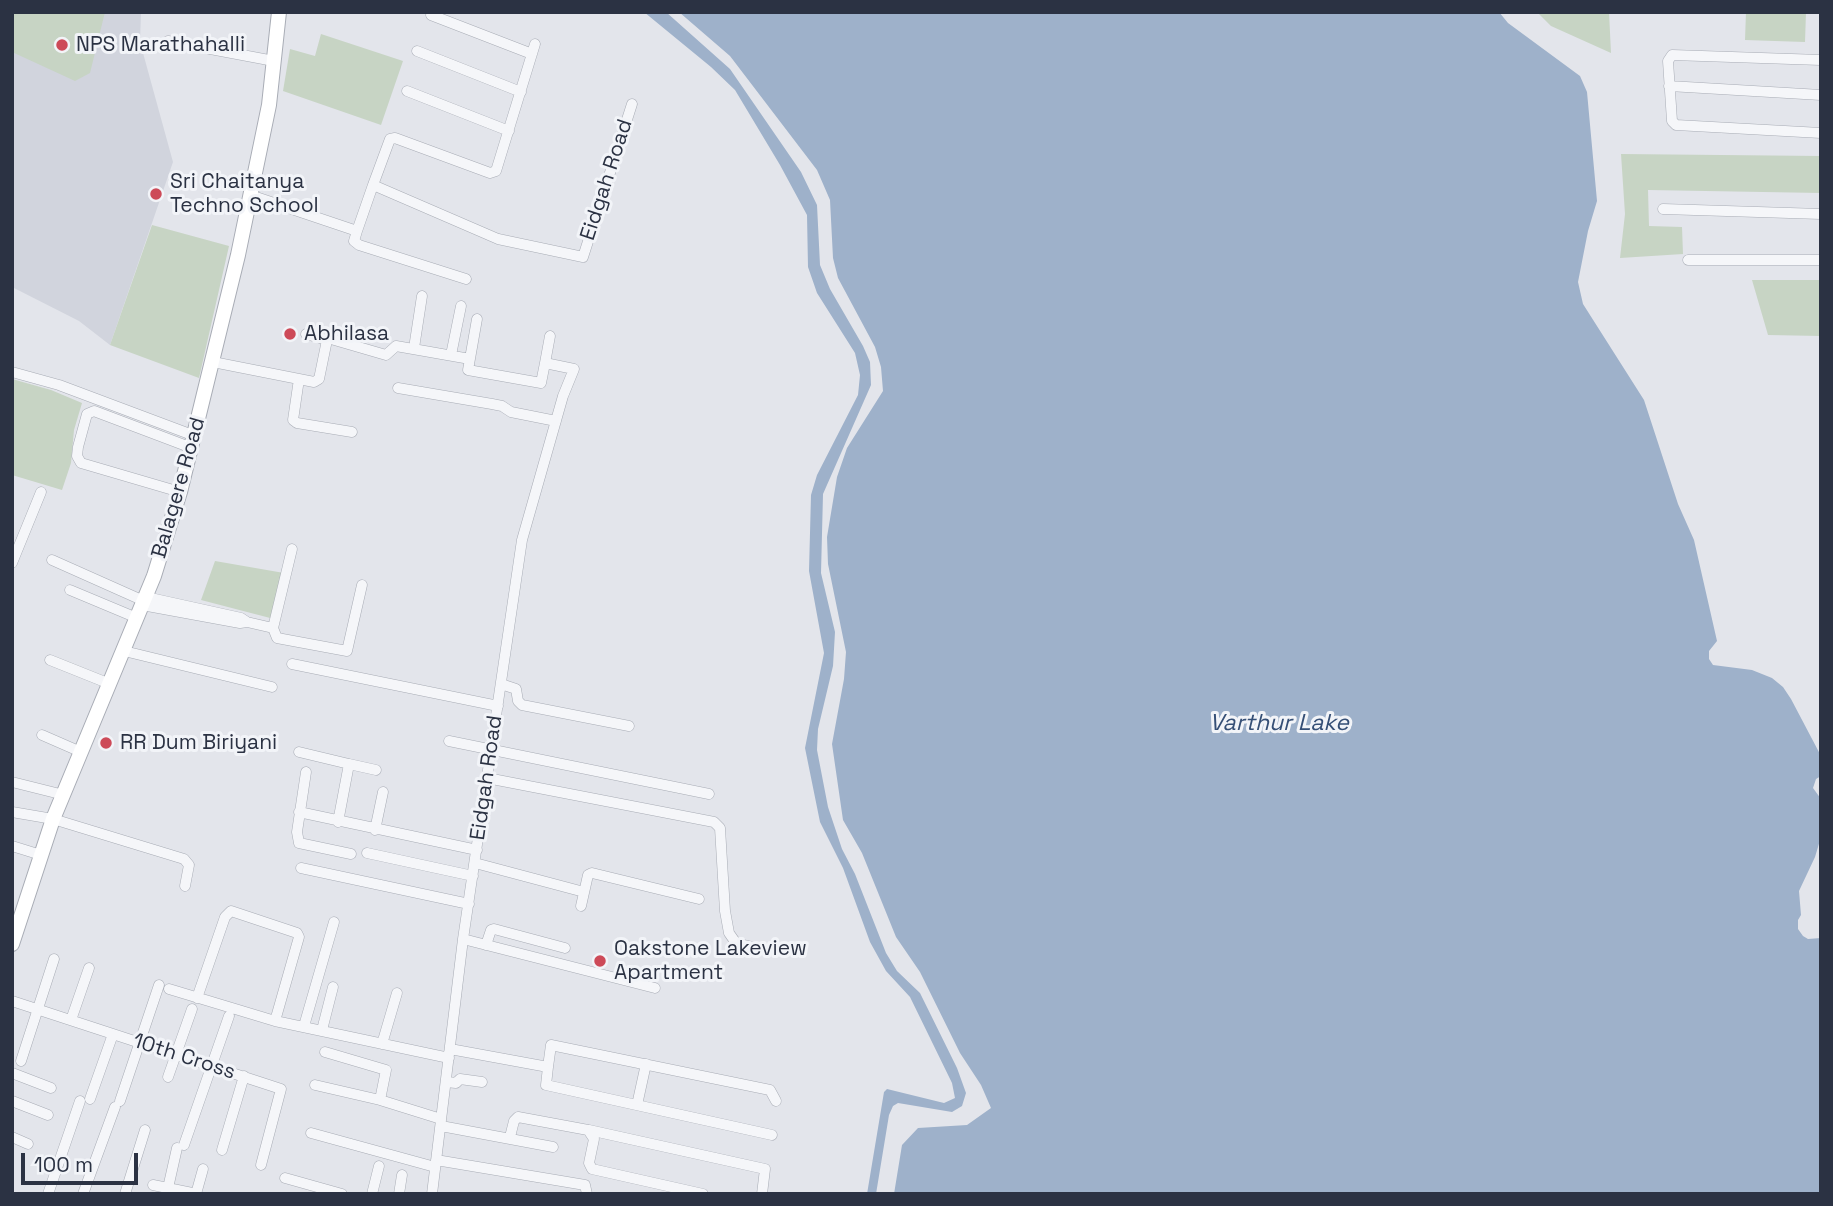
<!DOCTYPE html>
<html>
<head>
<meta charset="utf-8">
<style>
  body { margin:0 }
  #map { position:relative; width:1833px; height:1206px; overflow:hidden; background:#e3e5eb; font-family:"Space Grotesk",sans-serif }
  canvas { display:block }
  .frame { position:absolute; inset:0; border:14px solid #2b3243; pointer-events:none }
  .scale { position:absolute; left:21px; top:1153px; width:117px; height:32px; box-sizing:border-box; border:4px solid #2b3243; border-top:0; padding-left:9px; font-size:21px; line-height:24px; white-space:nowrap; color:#2b3243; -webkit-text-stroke:5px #f2f4f8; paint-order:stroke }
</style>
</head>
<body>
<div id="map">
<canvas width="1833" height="1206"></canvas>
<div class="frame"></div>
<div class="scale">100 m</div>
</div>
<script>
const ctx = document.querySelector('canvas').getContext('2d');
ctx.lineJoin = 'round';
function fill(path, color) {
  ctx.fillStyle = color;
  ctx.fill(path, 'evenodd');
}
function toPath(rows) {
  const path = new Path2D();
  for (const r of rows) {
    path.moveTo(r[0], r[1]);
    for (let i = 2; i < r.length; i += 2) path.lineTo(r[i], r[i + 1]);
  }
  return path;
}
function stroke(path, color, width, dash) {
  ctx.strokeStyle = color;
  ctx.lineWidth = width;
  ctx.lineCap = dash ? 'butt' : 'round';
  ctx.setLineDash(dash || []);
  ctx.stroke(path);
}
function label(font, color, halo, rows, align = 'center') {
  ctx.font = font + ' "Space Grotesk",sans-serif';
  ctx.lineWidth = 6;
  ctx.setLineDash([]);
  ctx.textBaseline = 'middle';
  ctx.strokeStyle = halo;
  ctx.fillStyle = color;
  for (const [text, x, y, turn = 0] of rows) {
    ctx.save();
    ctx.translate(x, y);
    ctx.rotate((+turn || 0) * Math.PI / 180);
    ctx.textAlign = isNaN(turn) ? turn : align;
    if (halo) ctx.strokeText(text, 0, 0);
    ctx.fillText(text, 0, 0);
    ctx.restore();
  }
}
fill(toPath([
  [12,12,141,12,140,42,173,162,110,345,79,321,12,287]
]), '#d1d4dd');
fill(toPath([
  [12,12,105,12,90,73,75,81,12,52],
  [1537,12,1609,12,1611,53,1551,26],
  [1746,12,1806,12,1805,42,1745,40],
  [321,34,403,61,381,125,283,91,290,49,315,56],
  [1621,154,1821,156,1821,193,1648,190,1649,226,1682,227,1683,254,1620,258,1625,214],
  [152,225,229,246,199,378,110,345],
  [1752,280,1821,280,1821,336,1768,335],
  [12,379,51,390,82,403,74,430,71,463,62,490,12,475],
  [215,561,284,573,274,619,201,600]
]), '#c7d4c4');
fill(toPath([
  [644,12,666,12,730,69,801,172,817,205,820,265,830,289,863,346,870,362,871,385,823,494,821,573,835,632,833,666,818,729,817,750,828,807,842,849,855,874,886,953,897,971,920,993,957,1068,966,1093,962,1106,952,1112,898,1103,893,1106,889,1115,876,1194,867,1194,884,1092,887,1089,944,1103,955,1098,952,1083,910,997,886,971,870,942,843,868,820,822,805,748,824,653,809,571,811,495,817,475,858,395,860,375,855,353,817,293,808,267,807,215,780,165,735,90,711,67],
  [679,12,1499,12,1508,23,1580,76,1587,92,1597,201,1588,231,1578,282,1583,304,1644,400,1678,504,1694,540,1717,641,1709,651,1709,659,1713,665,1752,670,1772,678,1783,687,1791,699,1821,756,1821,776,1816,779,1813,788,1821,799,1821,837,1815,857,1799,891,1801,915,1798,920,1798,929,1803,936,1808,939,1821,938,1821,1194,894,1194,902,1145,918,1128,967,1125,991,1108,981,1085,960,1053,920,972,896,937,862,853,843,820,832,744,844,679,846,652,828,564,827,537,837,477,847,448,883,391,881,367,875,347,838,278,833,258,830,200,817,170,730,56]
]), '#9eb1ca');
const street = toPath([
  [431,15,532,54],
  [168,41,274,61],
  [417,51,521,92],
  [1821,60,1672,55,1668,61,1672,121,1676,125,1821,133],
  [1669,86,1821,95],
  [407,91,509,131],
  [373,185,390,139,395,138,490,173,496,171,535,44],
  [250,195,357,231,354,241,359,245,466,279],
  [1663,209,1821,214],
  [357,231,373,185,498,239,583,257,632,104],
  [1688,260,1821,260],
  [306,334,327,340],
  [414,348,422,296],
  [451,355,461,306],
  [213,362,314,382,319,379,327,340,331,339,386,355,396,346,470,359],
  [545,363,550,336],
  [12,372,59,385,195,436],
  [299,379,293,420,297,423,352,432],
  [398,388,492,404,502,406,511,412,556,421],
  [180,492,81,463,77,456,78,447,87,414,94,411,192,448],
  [292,549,273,628,277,638,347,651,362,585],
  [52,560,144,601],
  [12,563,41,492],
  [70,590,137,618],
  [142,605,240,623,247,622,241,618,146,597],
  [247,622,273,628],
  [124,651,272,687],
  [50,660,110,684],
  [292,664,498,706],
  [501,684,516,689,518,701,522,705,629,726],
  [42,735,81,752],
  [449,741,709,794],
  [299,752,349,764,338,822],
  [349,764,376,770],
  [306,772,297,832,299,843,351,854],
  [487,778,714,822,720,828,725,911,729,933,736,943,757,948],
  [12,782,64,795],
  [12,812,53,819,184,859,189,865,185,886],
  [299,812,477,850],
  [375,830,383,792],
  [12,846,41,855],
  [367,853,473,876],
  [475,863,584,892],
  [301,868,469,904],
  [581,906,588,875,592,873,699,899],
  [463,939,655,988],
  [486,945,491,930,494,929,565,948],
  [169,989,275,1021,449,1058],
  [197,998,225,917,231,911,297,933,299,937,275,1021],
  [12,1001,281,1089,261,1165],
  [71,1020,89,968],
  [304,1026,334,922],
  [322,1030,333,987],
  [382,1044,397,993],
  [450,1049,548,1067,546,1085,772,1135],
  [325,1052,386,1070,380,1100],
  [21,1061,54,959],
  [548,1067,551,1045,770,1090,776,1101],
  [12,1073,51,1088],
  [168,1077,192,1009],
  [446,1082,456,1083,460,1079,482,1082],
  [315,1085,380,1100,441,1119],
  [90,1099,113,1034],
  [12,1101,48,1115],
  [120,1101,159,985],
  [637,1105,646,1064],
  [441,1126,553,1147],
  [589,1130,765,1169,762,1194],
  [311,1133,435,1167],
  [12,1137,28,1144],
  [510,1137,514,1121,518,1117,588,1130,594,1139,589,1163,592,1169,703,1194],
  [184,1145,229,1016],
  [222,1150,244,1076],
  [436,1160,585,1185,587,1194],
  [285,1178,342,1194],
  [153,1185,197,1194],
  [168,1188,177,1148],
  [48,1194,80,1101],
  [83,1194,115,1107],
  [125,1194,145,1130],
  [196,1194,203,1169],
  [372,1194,379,1166],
  [399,1194,402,1175],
  [432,1194,463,939,522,540,563,396,574,369,545,363,541,383,468,370,477,319]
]);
const secondary = toPath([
  [12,944,53,819,154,576,180,492,238,255,269,105,279,12]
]);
stroke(street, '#a8acb5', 11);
stroke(secondary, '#a8acb5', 16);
stroke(street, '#f5f6f9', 10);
stroke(secondary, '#fff', 14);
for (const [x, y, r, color] of [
  [62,45,7,"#cd4a58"],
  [156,194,7,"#cd4a58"],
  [290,334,7,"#cd4a58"],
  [106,743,7,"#cd4a58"],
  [600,961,7,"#cd4a58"]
]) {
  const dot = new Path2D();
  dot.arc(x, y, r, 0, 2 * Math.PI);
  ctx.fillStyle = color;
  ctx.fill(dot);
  stroke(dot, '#f2f4f8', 2.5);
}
label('21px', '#2b3243', '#f2f4f8', [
  ["NPS Marathahalli",76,45],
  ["Sri Chaitanya",170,182],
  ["Techno School",170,206],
  ["Abhilasa",304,334],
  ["RR Dum Biriyani",120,743],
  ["Oakstone Lakeview",614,949],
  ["Apartment",614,973]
], 'left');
label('21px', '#2b3243', '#f2f4f8', [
  ["Eidgah Road",607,180,-72],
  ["Balagere Road",179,488,-74],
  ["Eidgah Road",487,778,-82],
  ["10th Cross",184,1057,18]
]);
label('italic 23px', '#354f76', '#f2f4f8', [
  ["Varthur Lake",1279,724]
]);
</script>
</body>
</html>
